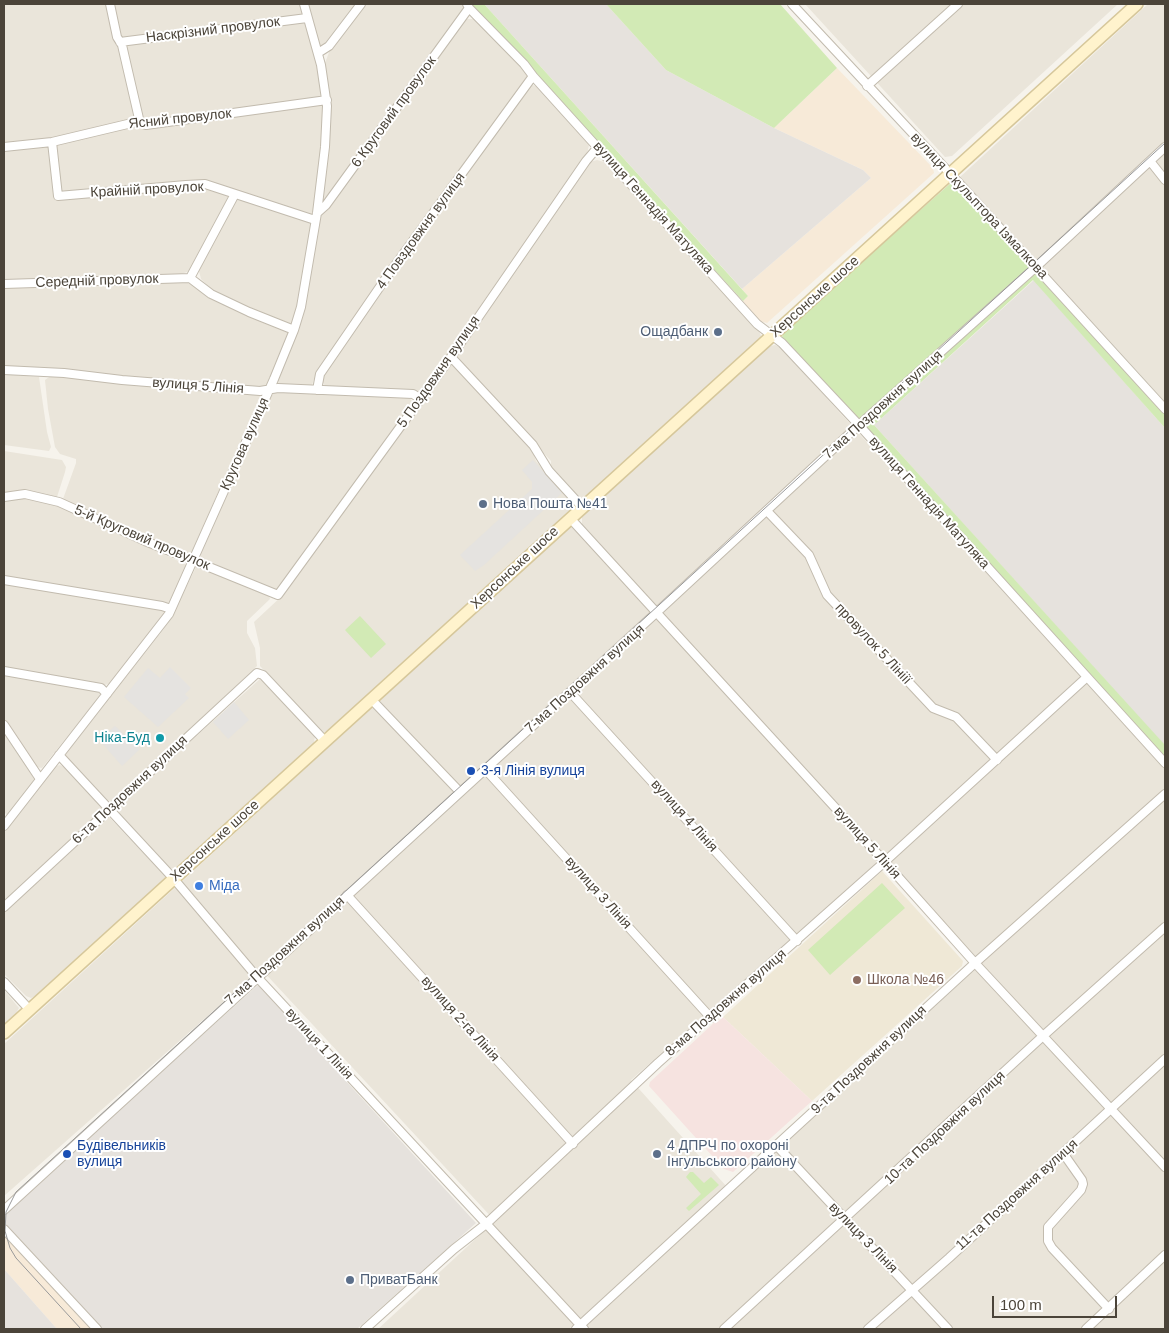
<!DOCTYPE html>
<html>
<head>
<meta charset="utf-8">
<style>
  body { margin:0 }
  #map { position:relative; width:1169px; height:1333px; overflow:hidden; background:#f6f3ec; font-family:Arial,sans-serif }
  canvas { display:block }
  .frame { position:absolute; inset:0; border:5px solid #4b4439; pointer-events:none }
  .scale { position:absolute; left:992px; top:1296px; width:125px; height:22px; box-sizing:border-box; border:2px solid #4b4439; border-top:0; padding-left:6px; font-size:15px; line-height:18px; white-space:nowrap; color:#4b4439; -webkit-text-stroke:4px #fff; paint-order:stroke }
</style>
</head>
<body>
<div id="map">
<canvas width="1169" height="1333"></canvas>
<div class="frame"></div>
<div class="scale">100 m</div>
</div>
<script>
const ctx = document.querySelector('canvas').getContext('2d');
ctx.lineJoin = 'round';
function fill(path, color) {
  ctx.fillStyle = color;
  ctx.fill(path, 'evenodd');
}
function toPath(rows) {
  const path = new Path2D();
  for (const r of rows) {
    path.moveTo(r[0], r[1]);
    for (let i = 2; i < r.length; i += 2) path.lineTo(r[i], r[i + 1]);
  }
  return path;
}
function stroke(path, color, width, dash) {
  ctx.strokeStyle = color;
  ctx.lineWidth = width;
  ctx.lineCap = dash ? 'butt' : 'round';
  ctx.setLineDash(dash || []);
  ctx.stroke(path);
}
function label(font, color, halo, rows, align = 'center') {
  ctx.font = font + ' Arial,sans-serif';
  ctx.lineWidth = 4;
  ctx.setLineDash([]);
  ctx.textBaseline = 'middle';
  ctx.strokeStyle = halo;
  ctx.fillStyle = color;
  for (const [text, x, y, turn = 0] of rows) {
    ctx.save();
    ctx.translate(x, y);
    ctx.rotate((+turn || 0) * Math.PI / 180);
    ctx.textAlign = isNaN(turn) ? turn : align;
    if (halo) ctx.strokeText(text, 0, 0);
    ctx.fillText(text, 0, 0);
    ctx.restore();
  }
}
fill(toPath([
  [4,4,108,4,120,47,137,119,51,139,4,145],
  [112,4,301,4,304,15,120,39],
  [306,4,357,4,327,44,321,47,318,45],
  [363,4,463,4,465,8,325,201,322,202,330,103,325,63,331,47],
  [805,4,1118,4,952,156,945,157],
  [1148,4,1165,4,1165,402,960,177],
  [467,19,474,19,481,24,526,72,528,76,526,80,386,273,315,376,312,385,279,385,277,379,297,329,320,217,462,21],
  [302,21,306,22,316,54,322,96,320,98,147,123,142,121,124,45],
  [532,85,537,86,586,138,589,145,587,154,422,390,418,391,329,387,325,386,323,382,323,376,390,277,529,87],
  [321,104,324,108,322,147,314,215,312,217,205,183,61,194,55,144,136,124],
  [48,145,49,146,56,197,205,186,231,195,190,271,181,274,4,282,4,149],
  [597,160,604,162,759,331,761,336,759,340,585,497,581,498,577,497,551,469,551,461,458,360,457,354,586,166,590,162],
  [237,197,311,221,298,306,293,324,291,325,249,310,213,291,201,279,199,271,201,263],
  [184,281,289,332,289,334,268,386,262,389,4,367,4,287],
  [775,345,780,347,1165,769,1165,1161,983,966,582,526,582,516,770,346],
  [452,363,531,447,536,461,575,506,328,731,324,732,320,731,260,666,260,648,254,622,284,594,449,364],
  [4,374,39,377,47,432,51,447,49,451,4,445],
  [64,376,261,394,192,552,185,554,132,533,66,502,63,499,76,463,76,459,60,454,55,447,48,409,45,380,49,377],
  [277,391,409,397,413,403,412,406,279,588,275,590,204,560,201,557,201,553,270,396],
  [4,451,62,460,66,467,65,472,57,497,4,495],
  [23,496,62,506,129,539,183,563,186,565,185,568,171,602,163,604,4,578,4,500],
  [571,526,574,527,876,858,876,864,631,1080,727,1187,569,1329,378,1329,495,1221,261,969,4,1196,4,1044],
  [196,567,256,588,269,596,270,599,247,621,247,633,255,648,257,666,115,800,111,801,106,800,66,757,66,753,163,630,172,616],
  [4,583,165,610,165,613,158,625,109,684,100,686,4,668],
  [4,674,97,691,100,694,99,697,42,768,36,767,4,719],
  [260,679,263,680,315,735,314,743,177,869,169,868,116,811,116,808],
  [4,730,34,779,33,783,7,815,4,812],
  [60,765,64,767,102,808,102,812,4,904,4,833,56,766],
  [108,816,165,876,165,880,35,996,31,998,26,996,4,974,4,910],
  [977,968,1165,1173,1165,1329,582,1329],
  [4,990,19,1008,16,1013,4,1025]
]), '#eae5da');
fill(toPath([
  [837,68,933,168,934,173,767,323,759,321,743,301,748,296,742,289,871,178,863,170,774,128],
  [4,1234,90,1329,57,1329,4,1269]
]), '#f7ead8');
fill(toPath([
  [484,4,606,4,666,70,774,128,863,170,871,178,742,289],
  [1034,280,1165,428,1165,746,874,425],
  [258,985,476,1223,357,1329,103,1329,4,1222,4,1213],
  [4,1269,57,1329,4,1329]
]), '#e6e2dd');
fill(toPath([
  [882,871,963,961,962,966,812,1101,723,1017]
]), '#efe8d6');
fill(toPath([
  [723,1017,812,1101,733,1172,724,1169,649,1086,650,1082,716,1021,718,1022]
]), '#f6e3e0');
fill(toPath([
  [470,4,484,4,748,296,743,301],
  [606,4,780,4,837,68,774,128,666,70],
  [952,182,1165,415,1165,428,1033,280,874,425,1165,745,1165,759,782,337,784,331],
  [360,616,386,644,371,658,345,630],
  [882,883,905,908,830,975,808,950],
  [690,1172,693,1172,704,1183,711,1177,719,1185,689,1211,686,1208,701,1194,686,1177]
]), '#d2eab5');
fill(toPath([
  [533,460,562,493,484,565,475,571,460,555,532,489,532,482,522,470],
  [170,667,191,688,185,694,189,698,158,727,124,697,148,668,160,678],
  [234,702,249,720,228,739,213,722],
  [115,726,140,749,122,766,101,742,104,736]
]), '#e5e3e0');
const minor = toPath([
  [110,4,117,37,122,45,140,123],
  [467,4,469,8,524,64,533,76,757,324,782,343,858,424,1165,763],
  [792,4,958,182,1165,409],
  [120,42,307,18],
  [318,53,329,46,361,4],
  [867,86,958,4],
  [52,142,58,196,186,185,205,184,315,220],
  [4,147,52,142,136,122,146,125,327,100],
  [1150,161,1165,180],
  [317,213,326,205,469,8],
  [190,278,235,194],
  [4,284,190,278,211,294,249,312,294,330],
  [451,357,533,445,549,471,582,507],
  [4,370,64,373,122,380,260,391,278,388,413,394,421,399],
  [317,390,320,374,388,275,533,76],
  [4,497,25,494,59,502,145,541,278,595,451,357,586,161,598,147],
  [767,511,809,555,827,595,933,708,956,717,997,760],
  [570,518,884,861,975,963,1165,1167],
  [4,580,162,606,171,609],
  [4,671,101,688,107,694],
  [570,692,797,941],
  [371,699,460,792],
  [4,725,40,779],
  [59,755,174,879,257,977,584,1329],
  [485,769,711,1018],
  [4,826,169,614,274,379,294,330,301,307,317,213,325,147,327,106,321,65,304,4],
  [347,895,573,1144],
  [4,907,257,673,263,675,325,741],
  [4,982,29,1009],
  [777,1146,948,1329],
  [1063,1153,1082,1180,1083,1184,1081,1190,1048,1227,1048,1241,1052,1248,1109,1309],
  [4,1210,656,613,859,425,1036,267,1165,147],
  [4,1229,97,1329],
  [365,1329,454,1249,486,1224,658,1063,880,866,1087,677],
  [576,1329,975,963,1165,794],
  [724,1329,1043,1036,1165,927],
  [868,1329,949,1258,1165,1059],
  [1086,1329,1165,1255]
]);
const secondary = toPath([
  [4,1033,1137,4]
]);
stroke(minor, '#c2bbae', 10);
stroke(secondary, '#d6c79b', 14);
stroke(minor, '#fff', 8);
stroke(secondary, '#fff3cd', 11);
stroke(toPath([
  [81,1329,16,1258,10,1248,5,1231,6,1212,16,1192,1165,143]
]), '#9a9a9a', 1);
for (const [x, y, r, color] of [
  [718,332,5,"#5c6f8a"],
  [483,504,5,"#5c6f8a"],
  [160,738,5,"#0f9aa8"],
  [471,771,5,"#1a4fb4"],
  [199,886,5,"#3f7fe0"],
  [857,980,5,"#8d6e63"],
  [67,1154,5,"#1a4fb4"],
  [657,1154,5,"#5c6f8a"],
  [350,1280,5,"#5c6f8a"]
]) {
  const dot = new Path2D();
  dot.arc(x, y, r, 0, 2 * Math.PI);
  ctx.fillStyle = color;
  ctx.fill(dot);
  stroke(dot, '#fff', 2);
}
label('14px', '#4b4439', '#fff', [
  ["Наскрізний провулок",213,30,-7],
  ["6 Круговий провулок",394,112,-54],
  ["Ясний провулок",180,119,-6],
  ["Крайній провулок",147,190,-3],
  ["вулиця Скульптора Ізмалкова",979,206,47],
  ["вулиця Геннадія Матуляка",653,208,48],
  ["4 Повздовжня вулиця",421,231,-54],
  ["Середній провулок",97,281,-2],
  ["Херсонське шосе",815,297,-42],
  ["5 Поздовжня вулиця",439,372,-55],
  ["вулиця 5 Лінія",198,386,4],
  ["7-ма Поздовжня вулиця",883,405,-42],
  ["Кругова вулиця",245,444,-66],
  ["вулиця Геннадія Матуляка",929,503,48],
  ["5-й Круговий провулок",142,538,23],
  ["Херсонське шосе",515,568,-43],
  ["провулок 5 Лініії",873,644,47],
  ["7-ма Поздовжня вулиця",585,679,-42],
  ["6-та Поздовжня вулиця",130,790,-43],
  ["вулиця 4 Лінія",684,816,48],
  ["Херсонське шосе",215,841,-42],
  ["вулиця 5 Лінія",867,843,48],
  ["вулиця 3 Лінія",598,893,48],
  ["7-ма Поздовжня вулиця",285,951,-42],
  ["8-ма Поздовжня вулиця",726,1003,-41],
  ["вулиця 2-га Лінія",460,1019,48],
  ["вулиця 1 Лінія",319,1044,47],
  ["9-та Поздовжня вулиця",869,1060,-43],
  ["10-та Поздовжня вулиця",945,1128,-43],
  ["11-та Поздовжня вулиця",1017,1195,-42],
  ["вулиця 3 Лінія",863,1238,46]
]);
label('14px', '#4e5e75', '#fff', [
  ["Ощадбанк",708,332,"right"],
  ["Нова Пошта №41",493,504],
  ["4 ДПРЧ по охороні",667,1146],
  ["Інгульського району",667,1162],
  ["ПриватБанк",360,1280]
], 'left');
label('14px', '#0d838f', '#fff', [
  ["Ніка-Буд",150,738]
], 'right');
label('14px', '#164399', '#fff', [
  ["3-я Лінія вулиця",481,771],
  ["Будівельників",77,1146],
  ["вулиця",77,1162]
], 'left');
label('14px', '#366cbe', '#fff', [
  ["Міда",209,886]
], 'left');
label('14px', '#785e54', '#fff', [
  ["Школа №46",867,980]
], 'left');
</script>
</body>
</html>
